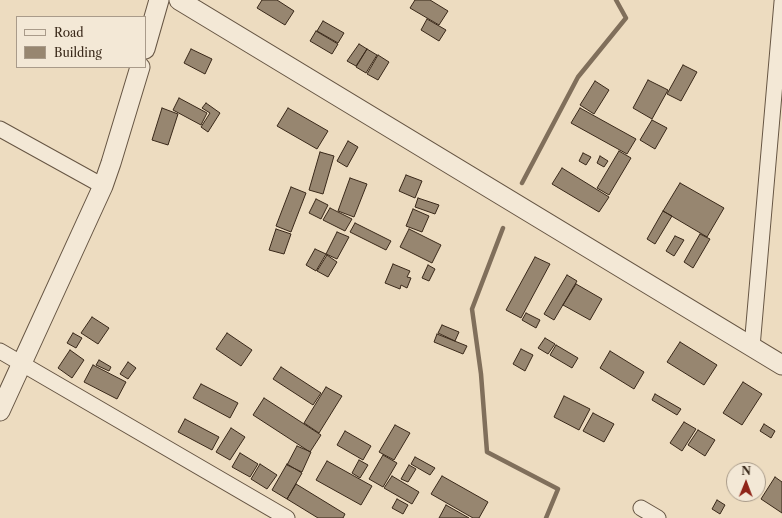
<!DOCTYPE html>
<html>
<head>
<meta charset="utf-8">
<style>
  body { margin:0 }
  #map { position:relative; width:782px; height:518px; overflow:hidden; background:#eddcc0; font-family:"Libre Caslon Text",serif }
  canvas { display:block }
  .legend { position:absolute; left:16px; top:16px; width:130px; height:52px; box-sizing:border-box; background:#f3e8d6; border:1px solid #a99b8a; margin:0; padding:5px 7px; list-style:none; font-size:12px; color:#392819 }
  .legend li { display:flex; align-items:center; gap:8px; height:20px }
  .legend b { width:20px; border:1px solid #a99b8a }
  .north { position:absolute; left:726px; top:462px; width:40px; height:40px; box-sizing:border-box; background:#f3e8d6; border:1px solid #a99b8a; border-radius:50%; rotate:1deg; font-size:11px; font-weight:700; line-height:16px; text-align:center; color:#392819 }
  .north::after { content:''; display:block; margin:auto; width:14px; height:18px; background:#8f2418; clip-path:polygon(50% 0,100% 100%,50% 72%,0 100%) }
</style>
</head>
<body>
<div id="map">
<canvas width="782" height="518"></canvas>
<ul class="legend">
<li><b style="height:5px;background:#f3e8d6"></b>Road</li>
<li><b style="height:11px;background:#978670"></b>Building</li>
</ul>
<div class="north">N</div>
</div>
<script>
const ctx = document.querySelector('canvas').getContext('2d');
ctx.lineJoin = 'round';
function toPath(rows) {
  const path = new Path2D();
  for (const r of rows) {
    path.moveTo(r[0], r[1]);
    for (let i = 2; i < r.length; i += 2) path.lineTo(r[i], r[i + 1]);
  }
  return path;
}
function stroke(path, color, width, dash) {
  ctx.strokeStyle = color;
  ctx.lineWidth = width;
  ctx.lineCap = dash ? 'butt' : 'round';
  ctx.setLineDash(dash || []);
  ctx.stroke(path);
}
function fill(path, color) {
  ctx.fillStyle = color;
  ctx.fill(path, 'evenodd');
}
stroke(toPath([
  [522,183,578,77,626,18,616,0],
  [503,228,472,309,481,374,487,452,558,489,546,518]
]), '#806f5b', 4.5);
const building = toPath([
  [262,0,277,0,294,11,285,25,257,8,262,0],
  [415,0,430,0,448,11,439,25,410,8,415,0],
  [427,19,446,30,439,41,421,30,427,19],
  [323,21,344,33,338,43,317,31,323,21],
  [316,31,338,44,332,54,310,41,316,31],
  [359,44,367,49,356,66,347,61,359,44],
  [191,49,212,59,205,74,184,63,191,49],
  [367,49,377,55,366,73,356,67,367,49],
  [378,55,389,62,378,80,367,74,378,55],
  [683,65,697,72,681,101,667,94,683,65],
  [648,80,668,90,652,119,633,108,648,80],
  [595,81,609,90,594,114,580,105,595,81],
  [179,98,207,113,201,125,173,110,179,98],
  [206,103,220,113,208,132,201,127,210,113,202,108,206,103],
  [162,108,178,114,168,145,152,140,162,108],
  [288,108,328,131,317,149,277,126,288,108],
  [580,108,636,139,627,154,571,123,580,108],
  [652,120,667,128,655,149,640,140,652,120],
  [348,141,358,147,347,167,337,161,348,141],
  [619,151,631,158,609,195,597,188,619,151],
  [320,152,334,156,323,194,309,190,320,152],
  [583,153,591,157,586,165,579,161,583,153],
  [600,156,608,161,604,167,597,163,600,156],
  [562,168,609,197,599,212,552,184,562,168],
  [406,175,422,181,415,198,399,191,406,175],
  [350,178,367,184,354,217,338,211,350,178],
  [680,183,724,208,707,237,663,211,680,183],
  [291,187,306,193,291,232,276,226,291,187],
  [418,198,439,205,435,214,415,207,418,198],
  [316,199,328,205,321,219,309,213,316,199],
  [330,208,352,219,345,231,323,220,330,208],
  [413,209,429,216,422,232,406,226,413,209],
  [663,211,672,216,655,244,647,239,663,211],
  [355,223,391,241,386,250,350,232,355,223],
  [276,229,291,234,284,254,269,250,276,229],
  [409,229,441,245,432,263,400,247,409,229],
  [337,232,349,237,337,259,326,254,337,232],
  [700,234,710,239,693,268,684,262,700,234],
  [675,236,684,240,674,256,666,251,675,236],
  [315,249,326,254,316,271,306,265,315,249],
  [327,255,337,262,328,277,317,271,327,255],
  [535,257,550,264,521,318,506,310,535,257],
  [393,264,410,271,407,277,411,278,407,288,401,285,400,289,385,283,393,264],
  [428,265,435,269,429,281,422,278,428,265],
  [567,275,577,281,554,320,544,314,567,275],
  [576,284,602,299,590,320,563,305,576,284],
  [526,313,540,320,536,328,522,320,526,313],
  [92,317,109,328,98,344,81,333,92,317],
  [442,325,459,332,455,341,438,333,442,325],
  [73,333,82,338,76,348,67,343,73,333],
  [227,333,252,350,241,366,216,349,227,333],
  [437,334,467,346,463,354,434,342,437,334],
  [545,338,555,344,548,354,538,348,545,338],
  [680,342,717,365,704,385,667,362,680,342],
  [556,345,578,358,572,368,550,355,556,345],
  [521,349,533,355,525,371,513,364,521,349],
  [70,350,84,360,72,378,58,368,70,350],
  [610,351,644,372,634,389,600,368,610,351],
  [99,360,111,367,109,371,96,365,99,360],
  [128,362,136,368,128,379,120,374,128,362],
  [93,365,126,382,117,399,84,382,93,365],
  [281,367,321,393,313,405,273,379,281,367],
  [743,382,762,394,742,425,723,413,743,382],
  [201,384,238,403,230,418,193,398,201,384],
  [326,387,342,396,319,433,304,423,326,387],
  [655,394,681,409,677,415,652,400,655,394],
  [564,396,590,409,579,430,554,417,564,396],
  [264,398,321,435,310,452,253,415,264,398],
  [593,413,614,424,604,442,583,431,593,413],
  [185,419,219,437,212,450,178,432,185,419],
  [684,422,696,429,682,451,670,443,684,422],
  [764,424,775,431,771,438,760,431,764,424],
  [395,425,410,433,394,460,379,452,395,425],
  [231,428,245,437,230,460,216,452,231,428],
  [698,430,715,440,705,456,688,445,698,430],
  [345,431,371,446,363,460,337,445,345,431],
  [297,446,311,452,302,472,287,465,297,446],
  [240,453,258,464,250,477,232,467,240,453],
  [383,455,397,463,383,487,369,479,383,455],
  [415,457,435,468,430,475,411,464,415,457],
  [359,460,368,465,360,478,352,473,359,460],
  [327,461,372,486,361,505,316,480,327,461],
  [260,464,277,475,267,489,251,479,260,464],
  [287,464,302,473,287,499,272,490,287,464],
  [409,465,416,469,408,482,401,479,409,465],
  [392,476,419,492,412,504,384,488,392,476],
  [442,476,488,502,479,518,473,518,431,494,442,476],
  [775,477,782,482,782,513,761,499,775,477],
  [296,484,345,514,343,518,318,518,287,499,296,484],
  [397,499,408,505,403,514,392,508,397,499],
  [717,500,725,505,720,514,712,509,717,500],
  [446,505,469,518,439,518,446,505]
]);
fill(building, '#978670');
stroke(building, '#392819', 1);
const minor = toPath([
  [0,129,103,186],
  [752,347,782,2],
  [0,351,287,518],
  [641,508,658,518]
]);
const tertiary = toPath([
  [179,0,782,365],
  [145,49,159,0],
  [0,411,103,186,111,163,140,67]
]);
stroke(minor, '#665543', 17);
stroke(tertiary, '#665543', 21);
stroke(minor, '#f3e8d6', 15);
stroke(tertiary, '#f3e8d6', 19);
</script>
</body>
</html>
